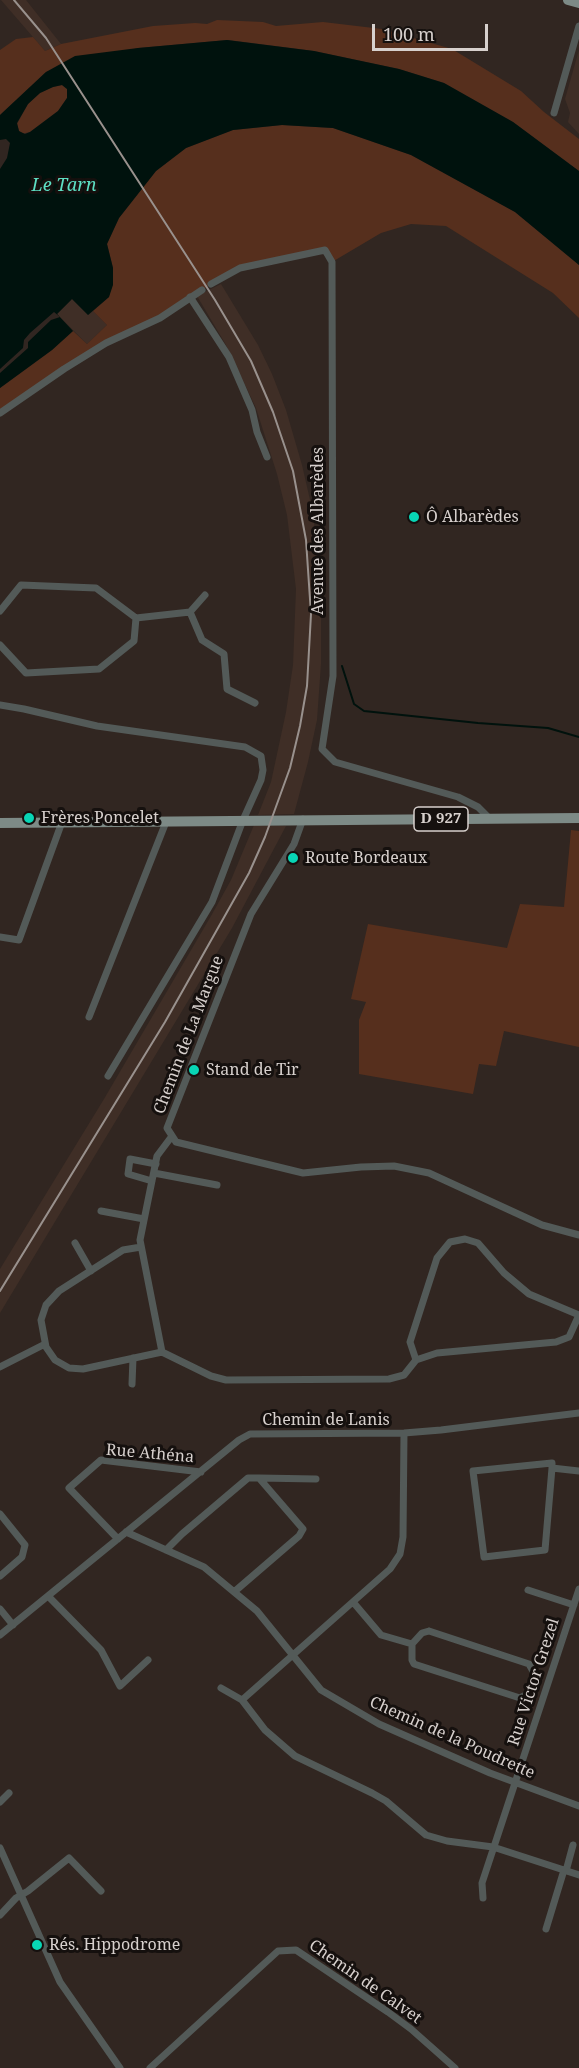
<!DOCTYPE html>
<html>
<head>
<meta charset="utf-8">
<style>
  body { margin:0 }
  #map { position:relative; width:579px; height:2068px; overflow:hidden; background:#312621; font-family:"Noto Serif",serif }
  canvas { display:block }
  .scale { position:absolute; left:372px; top:24px; width:116px; height:27px; box-sizing:border-box; border:3px solid #d7d0cd; border-top:0; padding-left:8px; font-size:18px; line-height:21px; white-space:nowrap; color:#d7d0cd; -webkit-text-stroke:4px #15100e; paint-order:stroke }
</style>
</head>
<body>
<div id="map">
<canvas width="579" height="2068"></canvas>
<div class="scale">100 m</div>
</div>
<script>
const ctx = document.querySelector('canvas').getContext('2d');
ctx.lineJoin = 'round';
function fill(path, color) {
  ctx.fillStyle = color;
  ctx.fill(path, 'evenodd');
}
function toPath(rows) {
  const path = new Path2D();
  for (const r of rows) {
    path.moveTo(r[0], r[1]);
    for (let i = 2; i < r.length; i += 2) path.lineTo(r[i], r[i + 1]);
  }
  return path;
}
function stroke(path, color, width, dash) {
  ctx.strokeStyle = color;
  ctx.lineWidth = width;
  ctx.lineCap = dash ? 'butt' : 'round';
  ctx.setLineDash(dash || []);
  ctx.stroke(path);
}
function label(font, color, halo, rows, align = 'center') {
  ctx.font = font + ' "Noto Serif",serif';
  ctx.lineWidth = 6;
  ctx.setLineDash([]);
  ctx.textBaseline = 'middle';
  ctx.strokeStyle = halo;
  ctx.fillStyle = color;
  for (const [text, x, y, turn = 0] of rows) {
    ctx.save();
    ctx.translate(x, y);
    ctx.rotate((+turn || 0) * Math.PI / 180);
    ctx.textAlign = isNaN(turn) ? turn : align;
    if (halo) ctx.strokeText(text, 0, 0);
    ctx.fillText(text, 0, 0);
    ctx.restore();
  }
}
fill(toPath([
  [1,0,26,0,61,44,45,51],
  [579,50,579,134,568,122,570,113,565,99],
  [221,284,258,345,272,374,286,410,302,465,313,513,321,592,321,664,317,720,308,762,294,814,258,815,271,782,286,712,293,665,296,589,287,515,277,474,256,408,226,345,197,296],
  [72,299,88,315,93,311,107,325,87,344,57,314],
  [254,825,286,826,232,928,0,1313,0,1269,104,1099,211,916,231,880]
]), '#3f2e26');
fill(toPath([
  [217,20,263,22,276,26,323,22,382,29,452,49,521,91,544,112,579,139,579,171,513,122,444,83,399,69,314,51,228,40,138,48,46,72,0,115,0,50,16,39,33,37,45,51,61,44,153,26,195,23,207,24],
  [62,85,67,89,67,98,58,111,30,132,21,134,19,131,17,124,28,104,40,93,53,87],
  [282,125,333,128,411,155,515,212,579,265,579,318,553,293,446,226,411,224,381,233,332,262,325,250,240,268,217,280,160,318,106,343,0,413,0,388,52,350,73,331,87,344,107,325,93,311,109,297,113,268,107,244,119,218,156,171,186,148,233,130],
  [571,830,579,831,579,1047,504,1031,496,1066,479,1064,473,1094,359,1074,359,1020,366,1002,351,999,368,924,507,948,520,904,564,907]
]), '#562f1d');
fill(toPath([
  [227,40,314,51,399,69,444,83,513,122,579,171,579,265,515,212,411,155,333,128,282,125,233,130,186,148,156,171,119,218,107,244,113,268,113,285,109,297,88,315,72,299,57,314,73,331,52,350,0,388,0,169,7,158,10,143,6,139,0,140,0,115,46,72,75,56,138,48],
  [62,85,67,89,67,98,58,111,30,132,25,134,19,131,17,123,28,104,40,93,53,87]
]), '#00120d');
fill(toPath([
  [54,312,60,317,51,320,28,342,28,348,0,373,0,369,23,348,24,340,30,333]
]), '#312621');
stroke(toPath([
  [342,666,354,704,364,711,478,723,548,728,579,737]
]), '#00120d', 2);
stroke(toPath([
  [554,113,579,26],
  [211,284,240,268,325,250,332,262,333,676,322,749,335,762,458,797,478,807,489,818],
  [190,297,229,357,252,410,257,432,267,457],
  [0,413,64,369,106,343,160,318,202,290],
  [205,595,190,612,202,640,224,654,227,689,255,703],
  [0,611,21,585,96,588,136,618],
  [0,645,26,673,99,669,134,641,136,618,190,612],
  [0,705,24,709,97,726,245,747,261,756,263,770,261,780,243,820,212,902,108,1076],
  [303,819,294,844,251,914,167,1128,176,1142,303,1173,361,1167,394,1166,429,1173,542,1225,579,1235],
  [0,937,19,940,62,822],
  [89,1017,166,822],
  [172,1136,157,1156,140,1240,162,1352,211,1376,226,1380,389,1379,404,1375,416,1360,437,1353,556,1342,569,1337,579,1315],
  [154,1173,217,1185],
  [152,1181,128,1174,130,1159,156,1164],
  [101,1211,144,1219],
  [75,1243,91,1271],
  [141,1247,123,1250,59,1291,46,1305,41,1320,46,1347,55,1360,69,1368,83,1369,162,1352],
  [416,1360,410,1342,437,1258,450,1242,465,1239,478,1243,504,1273,529,1294,579,1315],
  [0,1367,45,1344],
  [132,1384,133,1358],
  [552,1468,545,1550,484,1557,473,1471,552,1463,552,1468,579,1471],
  [259,1478,316,1479],
  [0,1514,25,1545,22,1557,0,1576],
  [126,1532,204,1567,257,1611,321,1690,379,1724,490,1773,579,1806],
  [118,1539,69,1488,101,1460,201,1472],
  [166,1550,182,1534,248,1478,259,1478,303,1529,299,1536,234,1592],
  [528,1590,574,1605],
  [48,1596,101,1650,120,1686,148,1660],
  [353,1602,381,1635,412,1644],
  [0,1609,13,1625],
  [429,1631,529,1664,534,1673,528,1694,520,1698,414,1664,412,1660,412,1644,422,1633,429,1631],
  [0,1635,239,1440,250,1434,404,1433,441,1430,579,1413],
  [221,1688,242,1700,265,1730,295,1756,372,1793,386,1801,426,1835,447,1841,493,1847,579,1875],
  [242,1700,390,1569,400,1554,403,1537,404,1433],
  [0,1802,9,1793],
  [0,1848,60,1982,120,2068],
  [566,1871,573,1845],
  [483,1898,482,1883,579,1589],
  [0,1915,16,1898,28,1891,69,1858,101,1891],
  [546,1929,564,1870],
  [150,2068,278,1951,296,1950,388,2012,411,2029,455,2068]
]), '#535a58', 7);
stroke(toPath([
  [568,0,579,3],
  [0,823,579,818]
]), '#7d8a86', 10);
stroke(toPath([
  [0,1291,165,1022,249,873,265,837,290,768,300,726,307,686,311,614,306,540,293,471,273,412,251,361,215,300,46,38,14,0]
]), '#99918d', 2);
for (const [x, y, r, color] of [
  [414,517,6,"#08d5b5"],
  [29,818,6,"#08d5b5"],
  [293,858,6,"#08d5b5"],
  [194,1070,6,"#08d5b5"],
  [37,1945,6,"#08d5b5"]
]) {
  const dot = new Path2D();
  dot.arc(x, y, r, 0, 2 * Math.PI);
  ctx.fillStyle = color;
  ctx.fill(dot);
  stroke(dot, '#15100e', 2);
}
for (const [x, y, w] of [
  [441,819,54]
]) {
  const box = new Path2D();
  box.roundRect(x - w / 2, y - 12, w, 24, 4.5);
  ctx.fillStyle = '#15100e';
  ctx.fill(box);
  stroke(box, '#d7d0cd', 1.5);
}
label('bold 15px', '#d7d0cd', null, [
  ["D 927",441,819]
]);
label('16px', '#d7d0cd', '#15100e', [
  ["Ô Albarèdes",426,517],
  ["Frères Poncelet",41,818],
  ["Route Bordeaux",305,858],
  ["Stand de Tir",206,1070],
  ["Rés. Hippodrome",49,1945]
], 'left');
label('16px', '#d7d0cd', '#15100e', [
  ["Avenue des Albarèdes",318,531,-90],
  ["Chemin de La Margue",189,1035,-69],
  ["Chemin de Lanis",326,1420],
  ["Rue Athéna",150,1454,5],
  ["Rue Victor Grezel",534,1682,-72],
  ["Chemin de la Poudrette",452,1738,24],
  ["Chemin de Calvet",365,1982,35]
]);
label('italic 18px', '#5ddec3', '#15100e', [
  ["Le Tarn",64,186]
]);
</script>
</body>
</html>
